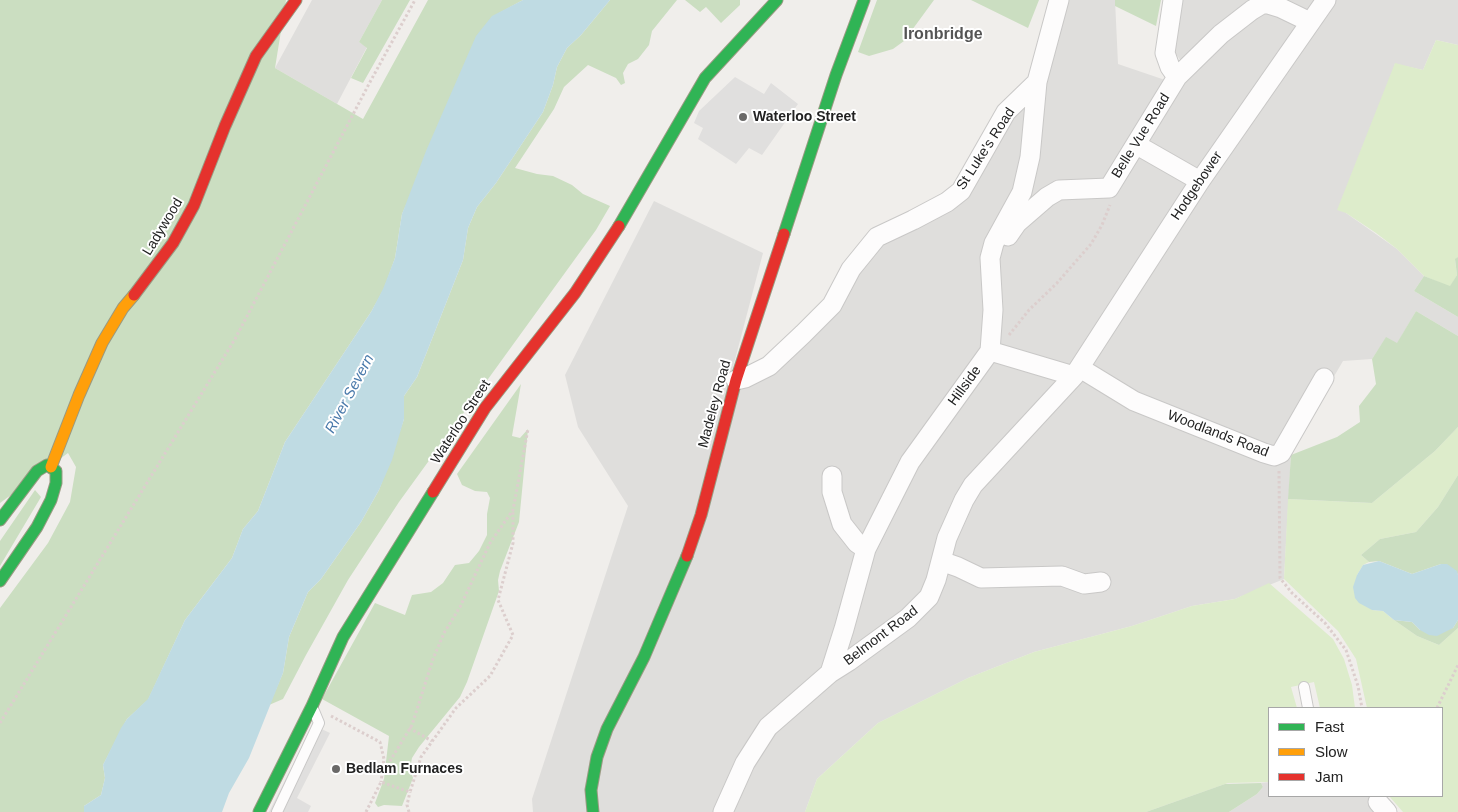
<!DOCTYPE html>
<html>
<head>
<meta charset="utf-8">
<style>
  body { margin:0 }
  #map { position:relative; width:1458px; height:812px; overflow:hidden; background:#f0eeeb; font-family:Helvetica,sans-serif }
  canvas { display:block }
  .legend { position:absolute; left:1268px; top:707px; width:175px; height:90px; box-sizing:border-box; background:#fff; border:1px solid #a7a7a7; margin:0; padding:6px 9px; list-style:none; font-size:15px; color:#222 }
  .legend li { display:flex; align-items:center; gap:10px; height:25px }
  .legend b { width:25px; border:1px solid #a7a7a7 }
</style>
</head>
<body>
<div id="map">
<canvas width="1458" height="812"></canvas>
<ul class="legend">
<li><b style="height:6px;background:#30b455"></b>Fast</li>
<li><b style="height:6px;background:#ff9f0a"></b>Slow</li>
<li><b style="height:6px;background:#e5322d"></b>Jam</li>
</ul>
</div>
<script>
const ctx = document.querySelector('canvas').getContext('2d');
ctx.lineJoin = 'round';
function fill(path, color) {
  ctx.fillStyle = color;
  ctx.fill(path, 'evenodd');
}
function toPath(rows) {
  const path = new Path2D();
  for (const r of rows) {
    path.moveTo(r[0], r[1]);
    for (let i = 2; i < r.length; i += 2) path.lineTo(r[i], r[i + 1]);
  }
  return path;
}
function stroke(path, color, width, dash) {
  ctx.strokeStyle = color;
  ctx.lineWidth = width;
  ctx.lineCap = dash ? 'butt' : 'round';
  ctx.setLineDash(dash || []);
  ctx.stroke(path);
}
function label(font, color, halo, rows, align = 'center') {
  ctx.font = font + ' Helvetica,sans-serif';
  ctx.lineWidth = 4;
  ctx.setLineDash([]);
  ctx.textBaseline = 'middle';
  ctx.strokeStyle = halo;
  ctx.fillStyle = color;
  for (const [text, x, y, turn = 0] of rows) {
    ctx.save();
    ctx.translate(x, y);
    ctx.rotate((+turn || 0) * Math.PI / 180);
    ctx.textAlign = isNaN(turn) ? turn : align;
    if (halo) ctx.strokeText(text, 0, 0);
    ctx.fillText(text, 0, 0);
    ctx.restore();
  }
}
fill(toPath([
  [312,0,382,0,359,42,367,47,337,104,275,68],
  [1061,0,1115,0,1118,64,1168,81,1184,65,1169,45,1177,0,1458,0,1458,45,1436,40,1423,70,1395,64,1346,213,1397,249,1424,276,1414,291,1458,317,1458,336,1416,311,1397,344,1386,338,1372,359,1343,361,1298,438,1291,455,1284,579,1235,599,1192,606,1132,626,1034,652,968,678,878,723,817,779,805,812,533,812,532,799,628,506,578,427,565,375,654,201,763,253,696,508,739,387,814,320,871,249,956,191,1034,78],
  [1269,782,1269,796,1370,796,1382,812,1229,812,1257,794,1263,787,1261,783]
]), '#dfdedc');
fill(toPath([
  [1436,40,1458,45,1458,257,1455,260,1457,275,1450,287,1424,276,1397,249,1376,233,1346,213,1337,210,1395,63,1423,70],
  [1458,427,1458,475,1438,507,1416,532,1380,539,1361,555,1369,562,1363,565,1357,575,1372,610,1383,611,1394,620,1417,636,1439,645,1458,628,1458,812,1403,812,1389,796,1442,796,1442,708,1367,708,1356,659,1338,631,1284,579,1288,499,1372,503,1435,451],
  [1269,583,1333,639,1344,659,1352,685,1355,708,1320,708,1314,682,1291,687,1297,708,1269,708,1269,782,1228,783,1146,812,805,812,817,779,878,723,968,678,1034,652,1132,626,1192,606,1235,599]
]), '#ddeccb');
fill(toPath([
  [0,0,286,0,275,68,363,119,428,0,523,0,492,17,402,214,395,258,384,289,371,312,285,442,258,511,243,529,232,558,185,620,148,700,127,719,103,765,105,778,101,795,84,806,84,812,0,812,0,608,48,543,70,502,76,467,68,453,0,503],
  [382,0,410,0,363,83,351,78,367,48,359,42],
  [610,0,677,0,652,31,649,45,638,59,628,64,623,73,625,83,621,85,616,78,588,65,564,87,554,109,515,168,537,174,553,176,572,185,583,194,610,206,596,230,399,502,348,580,306,655,283,699,269,705,283,673,289,637,308,592,321,579,361,522,379,490,404,419,404,396,417,377,463,260,468,228,477,207,496,183,543,112,553,85,557,67,567,48,581,35],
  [685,0,740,0,740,5,721,23,706,7,700,12],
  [877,0,934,0,904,41,893,49,869,56,858,52],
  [971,0,1039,0,1028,28],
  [1115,0,1161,0,1156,26,1115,6],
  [1458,257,1458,317,1414,291,1424,276,1450,286,1457,275,1455,259],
  [1416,311,1458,336,1458,427,1435,451,1372,503,1288,499,1291,455,1337,437,1360,422,1359,406,1376,384,1372,359,1386,337,1397,343],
  [521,384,512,436,520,438,528,429,519,522,500,571,498,580,499,591,493,608,467,682,460,697,419,747,412,758,410,769,413,778,402,806,384,805,378,807,375,803,384,779,389,736,322,699,375,603,405,615,412,595,431,592,443,583,455,565,469,563,479,551,487,535,487,514,490,498,487,492,475,491,462,485,457,474],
  [1458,475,1458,575,1456,571,1441,564,1412,574,1379,561,1369,562,1361,555,1380,539,1416,532,1438,507],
  [35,490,41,497,0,566,0,541],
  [1394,620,1412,622,1420,630,1453,628,1458,620,1458,628,1439,645,1417,636],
  [1261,783,1263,787,1257,794,1229,812,1146,812,1225,784]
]), '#cbdec1');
fill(toPath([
  [735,77,764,94,771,83,798,104,762,155,749,148,736,164,698,139,703,128,694,123,699,111],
  [313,725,330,733,297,798,311,806,308,812,269,812]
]), '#e0dfde');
fill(toPath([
  [523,0,610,0,581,35,567,48,557,67,553,85,543,112,496,183,477,207,468,228,463,260,417,377,404,396,404,419,392,460,379,490,361,522,321,579,308,592,289,637,283,673,249,758,229,793,222,812,84,812,84,806,101,795,105,778,103,765,121,728,127,719,148,699,185,620,232,558,243,529,258,511,285,442,371,312,383,289,395,258,402,214,426,151,476,36,492,16],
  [1379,561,1412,574,1441,564,1447,564,1457,571,1458,575,1458,620,1453,628,1437,636,1429,635,1420,630,1412,622,1394,620,1383,611,1372,610,1359,603,1355,598,1353,587,1357,575,1363,565]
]), '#bfdbe3');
const lane = toPath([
  [1304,687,1308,708],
  [277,812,319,723,314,711]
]);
const street = toPath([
  [1173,0,1165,53,1170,67,1177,77],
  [1137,145,1200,181],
  [1008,236,1017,223,1047,197,1059,190,1109,188,1177,77,1221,34,1252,10,1262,4,1268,4,1281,8,1310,22],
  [990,351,1074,376],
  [1080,368,1134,401,1264,453,1274,456,1281,453,1324,378],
  [736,380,745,378,769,366,803,334,832,305,851,269,877,237,913,220,947,202,961,191,1006,112,1037,82,1059,0],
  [832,476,832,492,842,524,857,543,866,549],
  [941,561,958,567,981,578,1062,576,1084,584,1101,582],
  [830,673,844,629,866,549,910,462,990,351,993,310,990,258,994,243,1022,192,1030,157,1037,82],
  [1378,802,1387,812],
  [723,812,745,763,768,727,830,673,849,661,908,618,929,597,936,580,947,538,964,500,973,485,1074,376,1200,181,1326,0]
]);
const fast = toPath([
  [619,226,705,78,777,0],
  [784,234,836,75,864,0],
  [0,520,37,471,47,465,56,471,56,483,51,500,37,527,0,581],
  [259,812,312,706,343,637,433,492],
  [593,812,591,790,597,757,607,729,644,657,687,556]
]);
const slow = toPath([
  [51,467,79,395,102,343,123,308,134,295]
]);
const jam = toPath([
  [134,295,173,243,194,205,225,126,256,56,296,0],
  [433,492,485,408,575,293,619,226],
  [687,556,701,515,736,380,784,234]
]);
stroke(lane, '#c9c8c7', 12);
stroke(street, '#c9c8c7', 21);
stroke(fast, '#999a82', 13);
stroke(slow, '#999a82', 13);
stroke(jam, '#999a82', 13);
stroke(toPath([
  [1009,335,1029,310,1057,283,1091,244,1102,225,1110,205],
  [1279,471,1280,578,1292,593,1325,623,1346,650,1358,686,1362,708],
  [1437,708,1458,665],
  [331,716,380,742,384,759,381,782],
  [0,723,235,339,370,82,415,0],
  [409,728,432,741],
  [382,774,412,725,433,659,444,633,460,607,490,543,513,510,528,429],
  [366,812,381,782,410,792,421,757,456,708,490,676,513,635,498,600,513,543,513,510],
  [409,812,407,805,410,792]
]), '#dccecd', 3, [2.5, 2.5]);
stroke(lane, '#fdfcfc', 10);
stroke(street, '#fdfcfc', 19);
stroke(fast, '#30b455', 11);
stroke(slow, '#ff9f0a', 11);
stroke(jam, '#e5322d', 11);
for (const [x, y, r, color] of [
  [743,117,5,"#6a6968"],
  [336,769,5,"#6a6968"]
]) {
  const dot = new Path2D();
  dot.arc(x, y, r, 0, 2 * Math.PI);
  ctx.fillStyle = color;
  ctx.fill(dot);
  stroke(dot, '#fff', 2);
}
label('bold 14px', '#222', '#fff', [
  ["Waterloo Street",753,117],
  ["Bedlam Furnaces",346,769]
], 'left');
label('14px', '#222', '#fff', [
  ["Belle Vue Road",1141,136,-58],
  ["St Luke's Road",986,149,-57],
  ["Hodgebower",1197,186,-56],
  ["Ladywood",163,227,-59],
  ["Hillside",965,386,-54],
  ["Madeley Road",715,404,-75],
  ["Waterloo Street",461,422,-57],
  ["Woodlands Road",1218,434,21],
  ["Belmont Road",881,636,-37]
]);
label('italic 15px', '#4a7aab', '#fff', [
  ["River Severn",350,394,-62]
]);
label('bold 16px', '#555', '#fff', [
  ["Ironbridge",943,35]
]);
</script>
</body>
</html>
